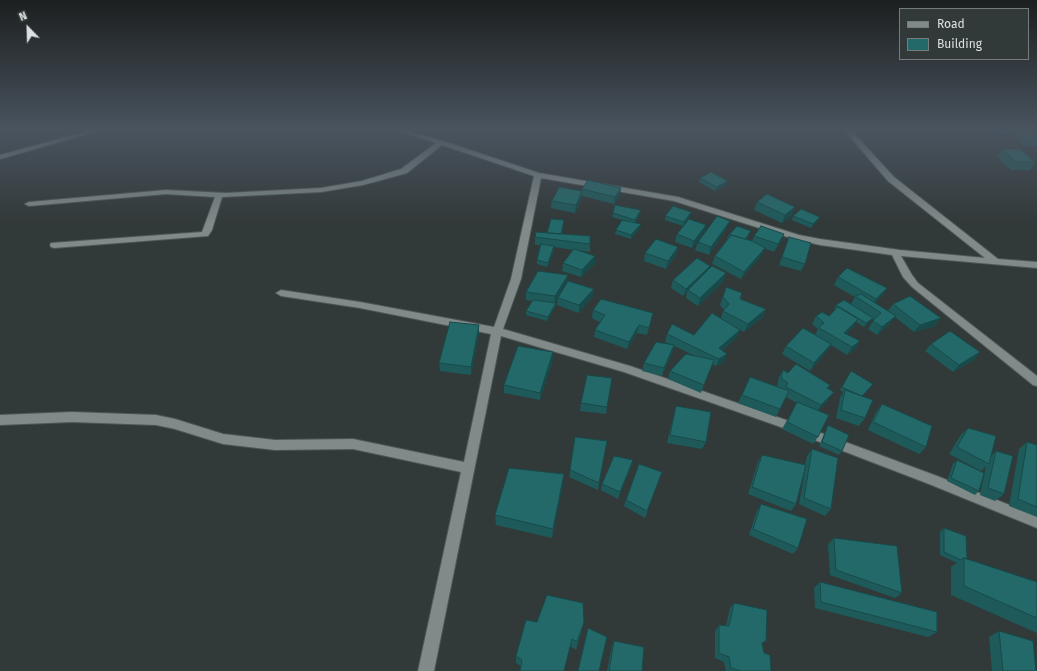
<!DOCTYPE html>
<html>
<head>
<meta charset="utf-8">
<style>
  body { margin:0 }
  #map { position:relative; width:1037px; height:671px; overflow:hidden; background:#323939; font-family:"Fira Sans",sans-serif }
  canvas { display:block }
  .legend { position:absolute; left:899px; top:8px; width:130px; height:52px; box-sizing:border-box; background:#323939; border:1px solid #767c7c; margin:0; padding:5px 7px; list-style:none; font-size:12px; color:#dbe0e0 }
  .legend li { display:flex; align-items:center; gap:8px; height:20px }
  .legend b { width:20px; border:1px solid #767c7c }
  .north { position:absolute; left:8px; top:8px; width:40px; height:40px; -webkit-text-stroke:3px #323939; paint-order:stroke; rotate:337deg; font-size:11px; font-weight:700; line-height:16px; text-align:center; color:#dbe0e0 }
  .north::after { content:''; display:block; margin:auto; width:14px; height:18px; background:#dbe0e0; clip-path:polygon(50% 0,100% 100%,50% 72%,0 100%) }
</style>
</head>
<body>
<div id="map">
<canvas width="1037" height="671"></canvas>
<ul class="legend">
<li><b style="height:5px;background:#808a89"></b>Road</li>
<li><b style="height:11px;background:#236969"></b>Building</li>
</ul>
<div class="north">N</div>
</div>
<script>
const ctx = document.querySelector('canvas').getContext('2d');
ctx.lineJoin = 'round';
function toPath(rows) {
  const path = new Path2D();
  for (const r of rows) {
    path.moveTo(r[0], r[1]);
    for (let i = 2; i < r.length; i += 2) path.lineTo(r[i], r[i + 1]);
  }
  return path;
}
function stroke(path, color, width, dash) {
  ctx.strokeStyle = color;
  ctx.lineWidth = width;
  ctx.lineCap = dash ? 'butt' : 'round';
  ctx.setLineDash(dash || []);
  ctx.stroke(path);
}
function fill(path, color) {
  ctx.fillStyle = color;
  ctx.fill(path, 'evenodd');
}
const street = toPath([
  [91,130,102,130,0,159,0,155,91,130],
  [394,130,405,130,443,141,539,173,678,197,799,235,820,239,900,250,985,258,888,181,844,130,851,130,894,177,998,259,1037,262,1037,268,901,256,912,275,918,283,1037,376,1037,386,1033,385,912,287,903,277,892,255,820,245,794,239,674,201,541,178,521,279,503,329,630,366,786,420,937,476,1037,516,1037,528,929,484,778,426,624,372,501,336,434,671,418,671,461,472,353,449,275,450,223,444,175,429,156,425,72,422,0,425,0,415,72,412,156,415,175,419,223,434,275,440,353,439,464,462,491,334,360,308,281,296,276,293,281,290,360,302,494,327,511,279,534,176,442,145,407,173,363,185,321,192,222,197,212,230,208,236,54,248,51,247,50,245,51,243,202,232,215,197,166,194,29,206,25,204,29,202,166,190,226,193,321,188,362,181,401,169,436,143,394,130]
]);
stroke(street, '#4f5656', 2);
fill(street, '#808a89');
fill(toPath([
  [992,130,1014,130,1012,134,995,133],
  [1016,132,1037,138,1037,146,1024,146,1013,135],
  [1002,149,1035,162,1030,170,1011,170,997,157],
  [700,178,727,185,715,191,699,182],
  [582,189,620,195,614,204,582,196,581,199,575,213,551,208,552,201,582,191],
  [757,202,792,215,782,223,754,210],
  [691,212,690,216,683,226,665,220,665,216],
  [613,213,640,214,635,223,641,224,640,228,631,239,615,234,616,230,625,221,612,217],
  [793,216,818,220,811,228,792,220],
  [564,220,562,234,590,244,590,252,578,250,595,256,595,264,581,277,562,271,563,263,573,250,554,247,554,250,547,267,537,264,537,260,540,245,535,245,535,237,547,233],
  [706,225,704,232,692,248,675,242,677,234],
  [727,228,709,255,695,250,698,242],
  [749,235,746,240,752,241,754,236,781,241,774,252,764,248,762,255,741,279,712,264,715,256,727,240,728,236],
  [789,237,805,264,801,271,779,265],
  [678,247,676,255,666,269,644,261,645,253],
  [708,270,724,281,698,306,686,298,687,293,683,296,671,288,673,280],
  [838,277,887,288,882,296,875,303,888,311,893,304,935,326,914,332,895,317,890,323,877,335,868,329,874,320,872,319,870,322,864,327,856,322,853,327,846,334,860,341,855,349,847,355,831,345,827,351,810,371,782,354,786,346,815,335,818,329,812,324,816,316,829,316,835,310,834,309,836,305,851,304,855,297,834,285],
  [567,282,594,289,593,296,579,313,557,305,558,298,555,303,556,303,555,307,547,321,526,315,526,311,533,301,526,300,526,292],
  [726,287,740,299,766,309,763,317,744,332,736,327,740,330,737,337,722,351,724,362,716,366,712,364,701,393,668,379,670,371,693,355,674,346,672,353,662,376,642,371,644,363,671,345,665,342,667,334,694,335,721,318,723,311,724,310,720,305],
  [593,310,653,313,647,335,637,333,627,349,594,337,595,330,600,322,592,318],
  [479,333,471,375,440,371,439,363],
  [931,344,980,352,974,360,953,372,925,351],
  [553,352,553,360,540,400,504,393,504,385],
  [783,370,788,373,830,385,828,389,829,399,818,411,818,437,813,444,782,429,797,403,786,397,776,417,738,403,750,377,781,388,777,386,779,377],
  [851,371,870,388,862,396,865,418,859,426,836,418,840,398,843,392,840,390],
  [581,403,607,407,606,414,580,411],
  [882,404,926,447,919,454,868,430,876,412],
  [676,406,706,442,702,449,667,443,674,413],
  [828,425,842,451,839,455,819,446,826,429],
  [968,428,991,456,996,451,1004,494,995,501,980,495,986,466,981,471,949,454,960,436],
  [575,437,607,441,598,490,569,477],
  [1027,442,1037,445,1037,517,1009,506,1019,449],
  [812,449,831,509,825,516,799,504,805,471,796,504,791,511,748,494,758,462,762,455,805,465,807,456],
  [957,460,979,491,975,495,947,481,953,464],
  [631,467,618,499,601,490,602,484],
  [662,472,645,518,624,506,626,500],
  [563,484,552,538,496,525,495,515],
  [761,504,798,548,793,554,749,535,757,511],
  [944,528,967,559,1037,582,1037,633,951,595,951,567,957,563,940,555,940,532],
  [834,538,902,593,895,598,830,575,828,544],
  [820,582,937,632,928,637,815,608,814,588],
  [734,603,763,645,764,653,771,671,726,671,724,662,715,658,715,631,719,625,726,626,730,608],
  [582,630,576,650,570,646,521,666,516,663,516,656],
  [999,631,1036,671,992,671,989,637],
  [614,641,642,671,607,671,612,646]
]), '#1e5a5a');
fill(toPath([
  [728,181,727,185,715,191,717,187],
  [621,188,620,195,614,204,615,197],
  [582,191,581,199,575,213,576,205],
  [795,207,792,215,782,223,785,215],
  [641,210,640,214,635,224,635,220],
  [691,212,690,216,683,226,684,222],
  [820,217,818,220,811,228,813,224],
  [730,221,727,228,709,255,711,247],
  [641,224,640,228,631,239,631,235],
  [706,225,704,232,692,248,694,241],
  [784,234,781,241,774,252,778,244],
  [554,246,554,250,547,267,548,263],
  [678,247,676,255,666,269,668,261],
  [765,248,762,255,741,279,744,272],
  [595,256,595,264,581,277,582,270],
  [710,266,707,274,688,290,687,293,683,296,686,289],
  [726,273,724,281,698,306,700,298],
  [568,275,567,283,554,304,555,296],
  [887,288,882,296,871,307,876,299],
  [594,289,593,296,579,313,579,305],
  [556,303,555,307,547,321,548,317],
  [766,309,763,317,744,332,748,324],
  [896,316,890,323,877,335,882,327],
  [873,318,870,322,864,327,866,323],
  [941,318,935,326,914,332,920,325],
  [858,319,853,327,840,340,844,333],
  [479,325,479,333,471,375,471,367],
  [639,325,637,333,627,349,629,342],
  [740,330,737,337,716,356,719,348],
  [860,341,855,349,847,355,852,347],
  [831,344,827,351,810,371,814,363],
  [674,345,672,353,662,376,664,368],
  [553,352,553,360,540,400,540,393],
  [980,352,974,360,953,372,959,365],
  [727,354,724,362,716,366,719,359],
  [834,392,829,399,816,413,821,405],
  [633,460,631,467,618,499,620,492],
  [564,474,563,484,552,538,553,529]
]), '#184a4a');
const building = toPath([
  [1016,132,1031,132,1037,138,1037,143,1027,142,1016,132],
  [1002,149,1020,149,1035,162,1016,162,1002,149],
  [711,172,728,181,717,187,700,178,711,172],
  [588,180,621,188,615,197,582,189,588,180],
  [559,187,582,191,576,205,552,201,559,187],
  [767,194,795,207,785,215,757,202,767,194],
  [615,205,641,210,635,220,613,213,615,205],
  [673,206,691,212,684,222,665,216,673,206],
  [801,209,820,217,813,224,793,216,801,209],
  [717,216,730,221,711,247,698,242,717,216],
  [551,219,564,220,561,234,547,233,551,219],
  [689,219,706,225,694,241,677,234,689,219],
  [622,220,641,224,631,235,616,230,622,220],
  [737,226,751,231,745,239,731,235,730,237,728,236,737,226],
  [761,226,784,234,778,244,754,236,761,226],
  [536,232,590,236,590,244,535,237,536,232],
  [731,235,752,241,765,248,744,272,715,256,731,235],
  [789,237,811,243,805,264,782,257,789,237],
  [656,239,678,247,668,261,645,253,656,239],
  [541,244,554,246,548,263,537,260,541,244],
  [574,249,595,256,582,270,563,263,574,249],
  [697,258,710,266,686,289,673,280,697,258],
  [712,266,726,273,700,298,688,290,712,266],
  [847,268,887,288,876,299,838,277,847,268],
  [538,271,568,275,555,296,526,292,538,271],
  [568,281,594,289,579,305,558,298,568,281],
  [726,287,742,293,740,299,766,309,748,324,723,311,729,304,723,297,726,287],
  [861,294,896,316,882,327,873,321,881,313,855,296,861,294],
  [910,296,941,318,920,325,893,304,910,296],
  [601,299,653,313,649,328,639,325,629,342,595,330,605,315,593,310,601,299],
  [533,300,556,303,548,317,526,311,533,300],
  [844,300,873,318,866,323,836,305,844,300],
  [838,307,858,319,844,333,860,341,852,347,819,328,824,323,816,316,822,312,829,316,838,307],
  [712,313,740,330,719,348,727,354,719,359,667,334,672,324,694,335,712,313],
  [450,322,479,325,471,367,439,363,450,322],
  [803,328,831,344,814,363,786,346,803,328],
  [950,331,980,352,959,365,931,344,950,331],
  [656,342,674,345,664,368,644,363,656,342],
  [518,346,553,352,540,393,504,385,518,346],
  [686,354,714,360,704,385,670,371,686,354],
  [796,364,830,385,827,388,834,392,821,405,786,387,788,383,781,378,783,370,788,373,796,364],
  [851,371,873,384,862,396,857,394,842,387,851,371],
  [587,375,612,378,607,407,581,403,587,375],
  [750,377,789,391,780,409,742,395,750,377],
  [845,390,873,400,865,418,841,410,845,390],
  [797,402,829,415,818,437,787,422,797,402],
  [882,404,932,426,926,447,873,422,882,404],
  [676,406,711,412,706,442,670,435,676,406],
  [828,425,849,435,842,451,822,442,828,425],
  [968,428,996,436,989,464,957,447,968,428],
  [575,437,607,441,599,483,570,470,575,437],
  [1027,442,1037,445,1037,507,1018,499,1027,442],
  [812,449,838,458,831,509,804,498,812,449],
  [996,451,1013,456,1004,494,988,488,996,451],
  [762,455,806,465,796,504,752,487,762,455],
  [614,456,633,460,620,492,602,484,614,456],
  [957,460,984,473,979,491,951,478,957,460],
  [639,464,662,472,647,511,626,500,639,464],
  [509,468,564,474,553,529,495,515,509,468],
  [761,504,807,519,798,548,753,529,761,504],
  [944,528,966,536,967,559,964,558,961,560,944,552,944,528],
  [834,538,897,546,902,593,836,570,834,538],
  [964,558,1037,582,1037,618,964,586,964,558],
  [820,582,937,612,937,632,821,602,820,582],
  [547,595,583,603,584,622,577,642,572,639,564,671,520,671,522,660,516,656,526,620,537,622,547,595],
  [734,603,767,610,766,641,762,643,764,653,770,655,771,671,741,671,731,668,729,657,719,653,719,625,729,626,734,603],
  [588,628,607,637,599,671,578,671,588,628],
  [999,631,1033,641,1036,671,1003,671,999,631],
  [614,641,644,647,642,671,609,671,614,641]
]);
fill(building, '#236969');
stroke(building, '#184a4a', 1);
const sky = ctx.createLinearGradient(0, 0, 0, 224);
sky.addColorStop(0, '#1c1f1f');
sky.addColorStop(0.58, '#49545f');
sky.addColorStop(1, '#49545f00');
ctx.fillStyle = sky;
ctx.fillRect(0, 0, 1037, 224);
</script>
</body>
</html>
